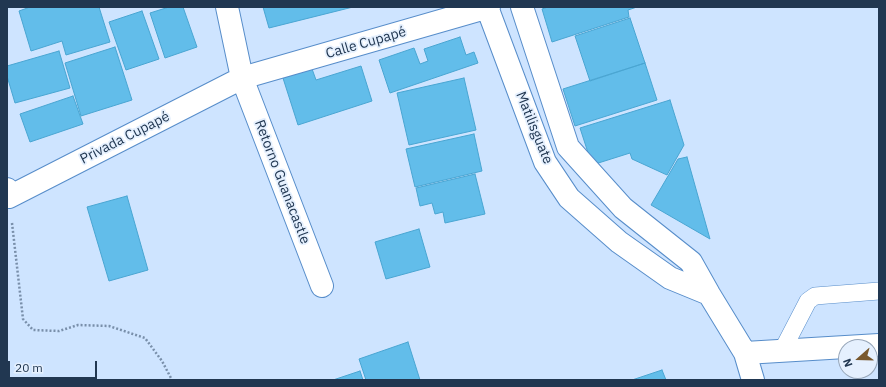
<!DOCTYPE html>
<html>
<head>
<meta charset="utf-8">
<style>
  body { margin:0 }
  #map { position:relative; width:886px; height:387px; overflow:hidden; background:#cee4ff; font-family:"IBM Plex Sans",sans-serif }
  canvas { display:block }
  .frame { position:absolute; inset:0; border:8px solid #213751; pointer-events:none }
  .north { position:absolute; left:838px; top:339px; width:40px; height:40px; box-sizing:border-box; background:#e5f0fe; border:1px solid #97a6b9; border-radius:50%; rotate:250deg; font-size:11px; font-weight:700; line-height:16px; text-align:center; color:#213751 }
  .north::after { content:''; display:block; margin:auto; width:14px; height:18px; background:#78582e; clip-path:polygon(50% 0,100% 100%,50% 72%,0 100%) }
  .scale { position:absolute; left:8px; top:361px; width:89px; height:18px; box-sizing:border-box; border:2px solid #213751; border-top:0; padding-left:5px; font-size:12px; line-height:14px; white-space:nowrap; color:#213751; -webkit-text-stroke:3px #e5f0fe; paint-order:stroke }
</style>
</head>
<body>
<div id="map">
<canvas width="886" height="387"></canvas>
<div class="frame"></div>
<div class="north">N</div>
<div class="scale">20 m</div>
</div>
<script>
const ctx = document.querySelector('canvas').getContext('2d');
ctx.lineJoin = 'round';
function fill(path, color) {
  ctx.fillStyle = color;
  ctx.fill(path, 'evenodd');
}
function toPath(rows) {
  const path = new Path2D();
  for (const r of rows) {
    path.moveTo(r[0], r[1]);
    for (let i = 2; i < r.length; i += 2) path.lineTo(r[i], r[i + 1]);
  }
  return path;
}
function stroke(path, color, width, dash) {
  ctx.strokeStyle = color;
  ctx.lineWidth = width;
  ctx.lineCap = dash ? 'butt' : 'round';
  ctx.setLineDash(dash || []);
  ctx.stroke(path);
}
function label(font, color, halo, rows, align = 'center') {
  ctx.font = font + ' "IBM Plex Sans",sans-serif';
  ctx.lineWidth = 3.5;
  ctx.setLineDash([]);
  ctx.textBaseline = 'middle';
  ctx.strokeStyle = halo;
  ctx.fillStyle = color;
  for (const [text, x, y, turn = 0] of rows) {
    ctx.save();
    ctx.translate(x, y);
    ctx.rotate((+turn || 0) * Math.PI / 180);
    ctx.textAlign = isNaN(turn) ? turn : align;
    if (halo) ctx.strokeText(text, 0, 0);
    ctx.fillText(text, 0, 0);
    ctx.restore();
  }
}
const building = toPath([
  [30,7,99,7,110,42,66,55,62,41,31,51,19,11,30,7],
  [169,7,183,7,197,47,165,58,150,13,169,7],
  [263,7,353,7,269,28,263,7],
  [548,7,637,7,628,10,629,17,552,42,542,9,548,7],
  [142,11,159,59,126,70,109,22,142,11],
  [630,18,645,63,590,81,575,36,630,18],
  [460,37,466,55,474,52,478,63,390,93,379,60,414,48,420,64,428,61,424,49,460,37],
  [115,47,132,100,81,116,65,63,115,47],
  [59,51,70,88,15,103,7,76,7,66,59,51],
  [645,63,657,100,575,126,563,89,645,63],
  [311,66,316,80,361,66,372,101,298,125,282,75,311,66],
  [464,78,476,130,409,145,397,93,464,78],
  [73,96,83,124,30,142,20,114,73,96],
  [670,100,684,145,667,175,632,159,630,153,592,165,580,128,670,100],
  [474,134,482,171,415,187,406,149,474,134],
  [687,157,710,239,651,205,678,159,687,157],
  [475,174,485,214,445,223,443,212,435,214,432,203,420,206,416,188,475,174],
  [127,196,148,270,109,281,87,207,127,196],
  [419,229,430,267,386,279,375,242,419,229],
  [408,342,420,380,366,380,359,359,408,342],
  [662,370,666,380,632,380,662,370],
  [360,371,363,380,333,380,360,371]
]);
fill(building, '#62bdea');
stroke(building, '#49a5d2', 1);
const service = toPath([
  [782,351,808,301,815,296,879,291]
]);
const minor = toPath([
  [227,7,242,78,322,286],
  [487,7,545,162,569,198,619,242,670,278,709,294],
  [522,7,568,147,623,208,691,262,709,294,745,353,753,380],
  [7,189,9,197,242,78,489,7],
  [745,353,879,345]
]);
stroke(service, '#578dca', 18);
stroke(minor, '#578dca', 24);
stroke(toPath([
  [12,223,23,319,33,330,59,331,78,325,109,326,145,338,162,361,172,380]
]), '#798faa', 2.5, [2, 2]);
stroke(service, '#fff', 17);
stroke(minor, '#fff', 22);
label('14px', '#213751', '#e5f0fe', [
  ["Calle Cupapé",366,43,-16],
  ["Matilisguate",534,128,68],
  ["Privada Cupapé",125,138,-27],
  ["Retorno Guanacastle",282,182,69]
]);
</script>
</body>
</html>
